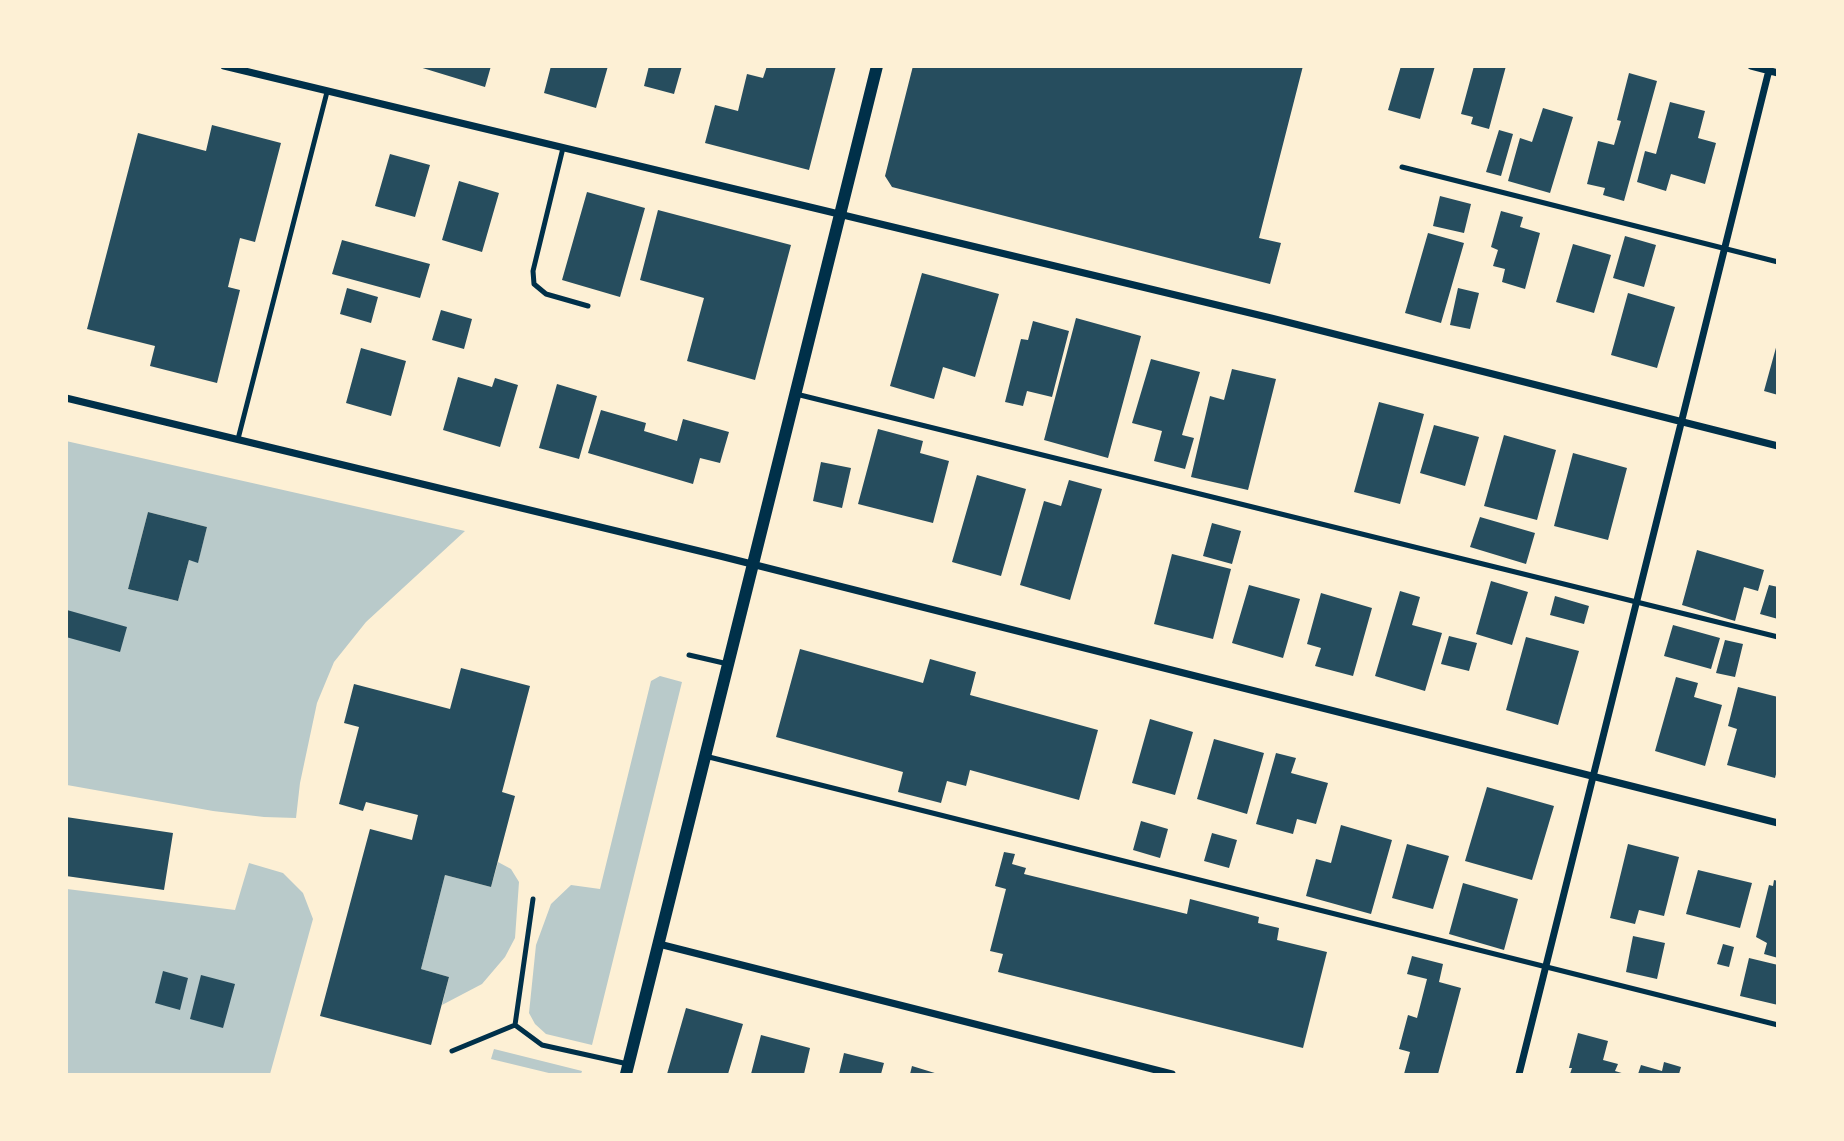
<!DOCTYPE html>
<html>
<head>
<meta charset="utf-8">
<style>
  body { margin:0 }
  #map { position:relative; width:1844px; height:1141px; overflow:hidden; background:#fdf0d5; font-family:"Varela Round",sans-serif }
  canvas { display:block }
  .frame { position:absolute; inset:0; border:68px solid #fdf0d5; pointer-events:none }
</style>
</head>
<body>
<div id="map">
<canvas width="1844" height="1141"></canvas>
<div class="frame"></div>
</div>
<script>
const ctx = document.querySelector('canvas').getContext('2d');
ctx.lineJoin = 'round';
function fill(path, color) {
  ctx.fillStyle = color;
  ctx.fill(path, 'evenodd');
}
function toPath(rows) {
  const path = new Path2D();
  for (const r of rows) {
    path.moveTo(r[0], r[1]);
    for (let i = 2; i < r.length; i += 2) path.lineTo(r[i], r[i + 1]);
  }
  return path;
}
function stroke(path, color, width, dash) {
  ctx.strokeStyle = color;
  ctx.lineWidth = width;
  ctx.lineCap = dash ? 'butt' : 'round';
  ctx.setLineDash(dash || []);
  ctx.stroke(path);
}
fill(toPath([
  [66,441,465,531,366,622,334,662,317,703,300,783,296,818,264,817,213,811,67,785],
  [148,512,207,527,198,562,189,560,178,601,128,589],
  [660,676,682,682,592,1045,546,1034,535,1024,529,1013,536,945,551,904,571,885,600,889,651,681],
  [498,862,511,869,519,882,515,938,505,957,482,984,442,1005,449,977,421,969,445,875,491,887],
  [249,863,283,873,303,893,313,919,270,1074,67,1074,67,889,235,910],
  [494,1049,582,1071,581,1074,553,1074,491,1059]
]), '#b9caca');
fill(toPath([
  [416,66,491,66,485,87],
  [551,66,608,66,596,108,544,93],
  [649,66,682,66,674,94,644,86],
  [767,66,836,66,809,170,705,143,715,105,738,111,747,74,763,78],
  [913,66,1303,66,1259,238,1281,243,1270,284,892,187,885,176],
  [1401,66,1435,66,1420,119,1388,110],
  [1474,66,1506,66,1489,129,1471,124,1473,117,1461,114],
  [1629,73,1657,81,1624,201,1603,195,1605,188,1587,184,1598,141,1614,145,1621,121,1617,120],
  [1670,102,1705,111,1698,138,1716,143,1705,184,1671,174,1666,191,1637,182,1645,151,1656,154],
  [1543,108,1573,117,1550,193,1508,181,1520,138,1532,142],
  [212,125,281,143,255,242,240,238,228,287,240,290,217,383,150,366,155,346,87,329,138,133,206,151],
  [1499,130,1513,134,1501,176,1486,172],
  [390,154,430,165,415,217,375,206],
  [459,181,499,193,482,252,442,240],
  [587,192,645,208,620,297,562,280],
  [1440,196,1471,204,1464,233,1433,226],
  [658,210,791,245,755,380,687,361,704,298,640,280],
  [1501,211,1523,217,1520,227,1540,233,1525,289,1502,282,1505,269,1493,266,1498,250,1491,247],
  [1428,233,1464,243,1441,323,1405,313],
  [1625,236,1656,245,1644,287,1613,278],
  [342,240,430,264,420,298,332,274],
  [1573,244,1611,255,1594,313,1556,302],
  [922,273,999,294,975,377,943,367,934,399,890,386],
  [347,288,378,297,371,323,340,314],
  [1458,288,1479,293,1470,329,1450,325],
  [1628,293,1675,307,1657,368,1611,355],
  [441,310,472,319,464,349,432,340],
  [1076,318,1141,336,1108,458,1044,440],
  [1033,321,1069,331,1052,397,1027,391,1023,406,1005,402,1021,339,1028,340],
  [1777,344,1778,344,1778,395,1764,391],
  [361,348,406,361,391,416,346,403],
  [1151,359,1200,372,1182,435,1194,438,1185,469,1154,461,1162,431,1132,423],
  [1232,369,1276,379,1248,490,1191,477,1210,396,1224,400],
  [458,377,492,387,495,378,518,385,500,447,443,430],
  [557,384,597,396,579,459,539,448],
  [1379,402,1424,414,1400,504,1354,492],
  [601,410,646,423,644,431,677,441,683,419,729,432,720,463,700,458,693,484,588,453],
  [1434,425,1479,437,1465,486,1420,473],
  [878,429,923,441,920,453,949,461,933,523,858,504],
  [1504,435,1556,450,1537,520,1484,506],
  [1573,453,1627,468,1608,540,1554,526],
  [821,462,851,468,842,508,813,501],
  [977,475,1026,489,1001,576,952,562],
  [1069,480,1102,489,1070,600,1020,585,1044,501,1061,506],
  [148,512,207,527,198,563,189,560,178,601,128,589],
  [1480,517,1535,533,1526,564,1470,547],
  [1212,523,1241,531,1232,564,1203,556],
  [1697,550,1764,570,1758,591,1744,587,1735,621,1682,605],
  [1172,554,1231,569,1213,639,1154,624],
  [1491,581,1528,592,1512,645,1476,634],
  [1249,585,1300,599,1283,658,1232,643],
  [1769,585,1778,587,1778,619,1760,614],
  [1400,591,1420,597,1412,625,1442,633,1425,691,1375,676],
  [1321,593,1372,608,1353,676,1315,666,1321,648,1307,644],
  [1555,596,1589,606,1584,624,1550,615],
  [67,610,127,627,120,652,66,637],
  [1673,625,1720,638,1711,669,1664,656],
  [1449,636,1477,643,1469,671,1441,664],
  [1526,637,1579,651,1558,725,1506,710],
  [1725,640,1743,644,1735,677,1716,673],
  [800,649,923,683,930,659,976,672,970,695,1098,730,1079,800,970,770,966,786,947,781,941,803,898,792,903,772,776,737],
  [461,668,530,686,502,792,515,796,491,887,445,875,421,969,449,977,431,1045,320,1016,370,829,412,840,418,815,366,802,363,811,339,804,359,727,344,723,354,684,450,709],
  [1676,677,1698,683,1694,697,1722,705,1705,766,1655,751],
  [1738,687,1778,697,1778,767,1775,778,1727,765,1737,729,1728,726],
  [1150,719,1193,732,1175,795,1132,783],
  [1214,739,1264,753,1247,814,1197,799],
  [1276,753,1296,758,1291,773,1328,783,1316,824,1297,819,1293,834,1256,824],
  [1487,787,1554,806,1532,880,1465,861],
  [66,817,173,833,164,890,66,876],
  [1141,821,1168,829,1160,858,1133,850],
  [1341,825,1392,840,1371,914,1306,896,1316,859,1331,863],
  [1212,833,1237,840,1229,868,1204,861],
  [1407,844,1449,856,1433,909,1392,898],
  [1628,844,1679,857,1664,916,1639,910,1635,924,1610,918],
  [1004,852,1015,854,1012,864,1026,868,1024,874,1187,914,1190,899,1259,917,1258,923,1279,928,1277,940,1327,952,1303,1048,998,972,1003,954,990,951,1006,889,995,886],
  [1698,870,1752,883,1740,928,1686,914],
  [1774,880,1778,881,1778,958,1764,954,1767,943,1756,937,1769,885,1773,886],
  [1463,883,1518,899,1504,950,1449,934],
  [1633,936,1665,943,1657,979,1626,972],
  [1723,944,1734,947,1729,967,1717,964],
  [1412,956,1443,964,1439,982,1461,988,1438,1074,1404,1074,1410,1052,1399,1049,1408,1015,1417,1018,1427,979,1407,974],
  [1749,958,1778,965,1778,1005,1740,996],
  [163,971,188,978,180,1010,155,1003],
  [201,975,235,984,223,1028,190,1019],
  [686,1008,743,1024,728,1074,667,1074],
  [1578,1033,1608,1041,1603,1060,1618,1064,1615,1071,1625,1074,1570,1074,1572,1068,1569,1068],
  [761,1035,810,1048,804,1074,751,1074],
  [844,1053,884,1063,881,1074,839,1074],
  [1664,1062,1681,1067,1679,1074,1638,1074,1641,1065,1662,1071],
  [912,1066,938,1074,910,1074]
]), '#264d5e');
stroke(toPath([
  [563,148,533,271,534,284,546,294,588,306],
  [1402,167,1778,262],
  [796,394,1778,637],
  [238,439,327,92],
  [689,655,728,664],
  [705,756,1778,1025],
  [533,899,515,1025,542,1045,628,1064],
  [452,1051,515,1025]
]), '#003049', 5);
stroke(toPath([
  [224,66,1271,318,1778,446],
  [1751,66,1778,73],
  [66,398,720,556,1778,823],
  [659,944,1172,1074],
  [1519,1074,1770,66]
]), '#003049', 7);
stroke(toPath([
  [626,1074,877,66]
]), '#003049', 12);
</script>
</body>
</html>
